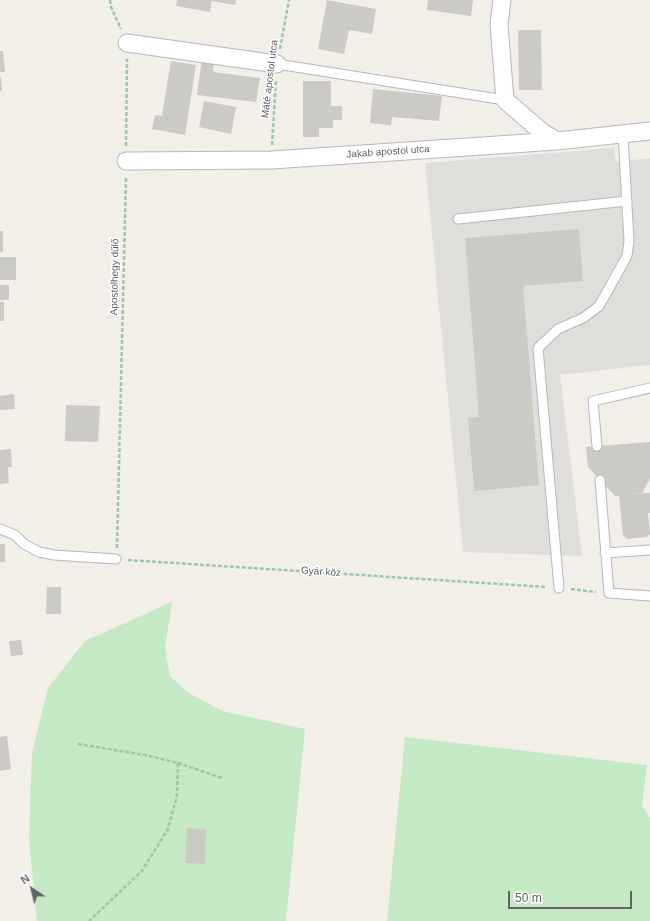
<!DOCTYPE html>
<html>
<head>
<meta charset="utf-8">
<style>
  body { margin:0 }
  #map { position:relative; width:650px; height:921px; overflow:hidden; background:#f1efe8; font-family:Helvetica,sans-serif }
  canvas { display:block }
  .north { position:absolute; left:12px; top:869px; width:40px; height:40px; -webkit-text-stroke:3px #fff; paint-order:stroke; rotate:325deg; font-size:11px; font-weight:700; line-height:16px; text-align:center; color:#5f6368 }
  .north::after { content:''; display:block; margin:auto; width:14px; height:18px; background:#5f6368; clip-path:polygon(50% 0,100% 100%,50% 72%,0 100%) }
  .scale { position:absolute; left:508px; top:891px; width:124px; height:18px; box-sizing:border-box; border:2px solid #5f6368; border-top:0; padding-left:5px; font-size:12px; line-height:14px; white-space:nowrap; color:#5f6368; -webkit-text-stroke:3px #fff; paint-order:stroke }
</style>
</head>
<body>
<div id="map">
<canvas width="650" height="921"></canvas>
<div class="north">N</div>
<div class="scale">50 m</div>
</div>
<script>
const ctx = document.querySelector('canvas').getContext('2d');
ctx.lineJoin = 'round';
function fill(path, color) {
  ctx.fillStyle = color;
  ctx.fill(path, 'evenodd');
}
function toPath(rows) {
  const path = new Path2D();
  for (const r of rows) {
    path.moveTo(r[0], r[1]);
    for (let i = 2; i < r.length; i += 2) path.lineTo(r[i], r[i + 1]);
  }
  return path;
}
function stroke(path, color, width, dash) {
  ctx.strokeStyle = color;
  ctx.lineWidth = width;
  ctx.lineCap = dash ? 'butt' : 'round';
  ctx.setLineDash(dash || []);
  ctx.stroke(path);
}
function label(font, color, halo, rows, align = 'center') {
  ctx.font = font + ' Helvetica,sans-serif';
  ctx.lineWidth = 3;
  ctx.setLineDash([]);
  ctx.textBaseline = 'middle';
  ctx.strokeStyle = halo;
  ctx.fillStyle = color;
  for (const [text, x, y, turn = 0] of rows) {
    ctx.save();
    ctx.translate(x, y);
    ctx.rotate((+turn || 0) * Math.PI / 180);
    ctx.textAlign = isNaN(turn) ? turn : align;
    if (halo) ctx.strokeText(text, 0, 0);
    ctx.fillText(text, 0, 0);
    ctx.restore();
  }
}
fill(toPath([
  [614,148,616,162,650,158,650,365,560,375,582,556,463,552,425,163]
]), '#e0deda');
fill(toPath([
  [172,602,165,648,170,676,187,692,222,711,305,729,286,921,37,921,29,840,32,753,48,688,85,641],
  [405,737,647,765,642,805,650,818,650,921,387,921]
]), '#c5e8c5');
fill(toPath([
  [177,0,236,0,235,5,212,1,210,12,176,6],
  [327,0,376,9,372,34,349,30,344,54,318,49],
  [428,0,473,0,471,16,427,10],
  [518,30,541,30,542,90,519,90],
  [0,51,3,51,5,72,0,72],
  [202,58,214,59,213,72,260,78,256,102,197,95],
  [171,61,196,65,185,135,152,129,155,115,162,116],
  [0,77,1,77,2,91,0,91],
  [303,81,331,81,331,106,342,106,342,120,333,120,333,128,319,128,319,137,303,137],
  [373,89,442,96,439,121,392,117,391,125,370,123],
  [204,101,236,107,231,134,199,127],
  [579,229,583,281,523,286,539,485,474,491,468,418,479,417,465,238],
  [0,231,3,231,3,252,0,252],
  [0,257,16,257,16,280,0,280],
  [0,285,9,285,9,300,0,300],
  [0,302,4,302,4,321,0,321],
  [14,394,15,409,0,410,0,396],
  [66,405,100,406,98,442,65,441],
  [650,442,650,479,642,493,632,494,650,493,650,513,648,513,650,534,646,537,627,539,623,535,619,496,615,496,588,467,586,447],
  [11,449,12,467,8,467,9,483,0,484,0,450],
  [0,544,5,544,5,562,0,562],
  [47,587,61,587,61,614,46,614],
  [21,640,23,655,11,656,9,641],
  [7,736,11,769,0,771,0,737],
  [187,828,206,829,205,864,185,863]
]), '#cccac5');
const service = toPath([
  [277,64,505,100],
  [458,219,627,201],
  [597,446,593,401,650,388],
  [600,480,609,593,650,596],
  [0,529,15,535,24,544,39,552,54,555,116,559],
  [605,553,650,550],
  [559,588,538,348,558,329,583,318,599,306,627,256,629,241,623,134]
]);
const minor = toPath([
  [502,0,499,25,505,100,542,132,557,141],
  [127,43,277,64],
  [126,161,272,160,557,141,650,131]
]);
stroke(service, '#b5b8bc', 11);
stroke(minor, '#b5b8bc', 19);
stroke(toPath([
  [110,0,111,7,121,29],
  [280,49,289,0],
  [272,145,276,80],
  [126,146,127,59],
  [117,548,126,177],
  [128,560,546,587],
  [571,589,596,592],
  [78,744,145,755,178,763,177,796,168,829,142,871,89,921],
  [178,763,222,778]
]), '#9cc7a9', 2.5, [4, 2]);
stroke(service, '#fff', 9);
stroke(minor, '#fff', 17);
label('10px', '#5f6368', '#fff', [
  ["Máté apostol utca",270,79,-83],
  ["Jakab apostol utca",388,152,-4],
  ["Apostolhegy dűlő",115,277,-89],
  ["Gyár köz",321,572,4]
]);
</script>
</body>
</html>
